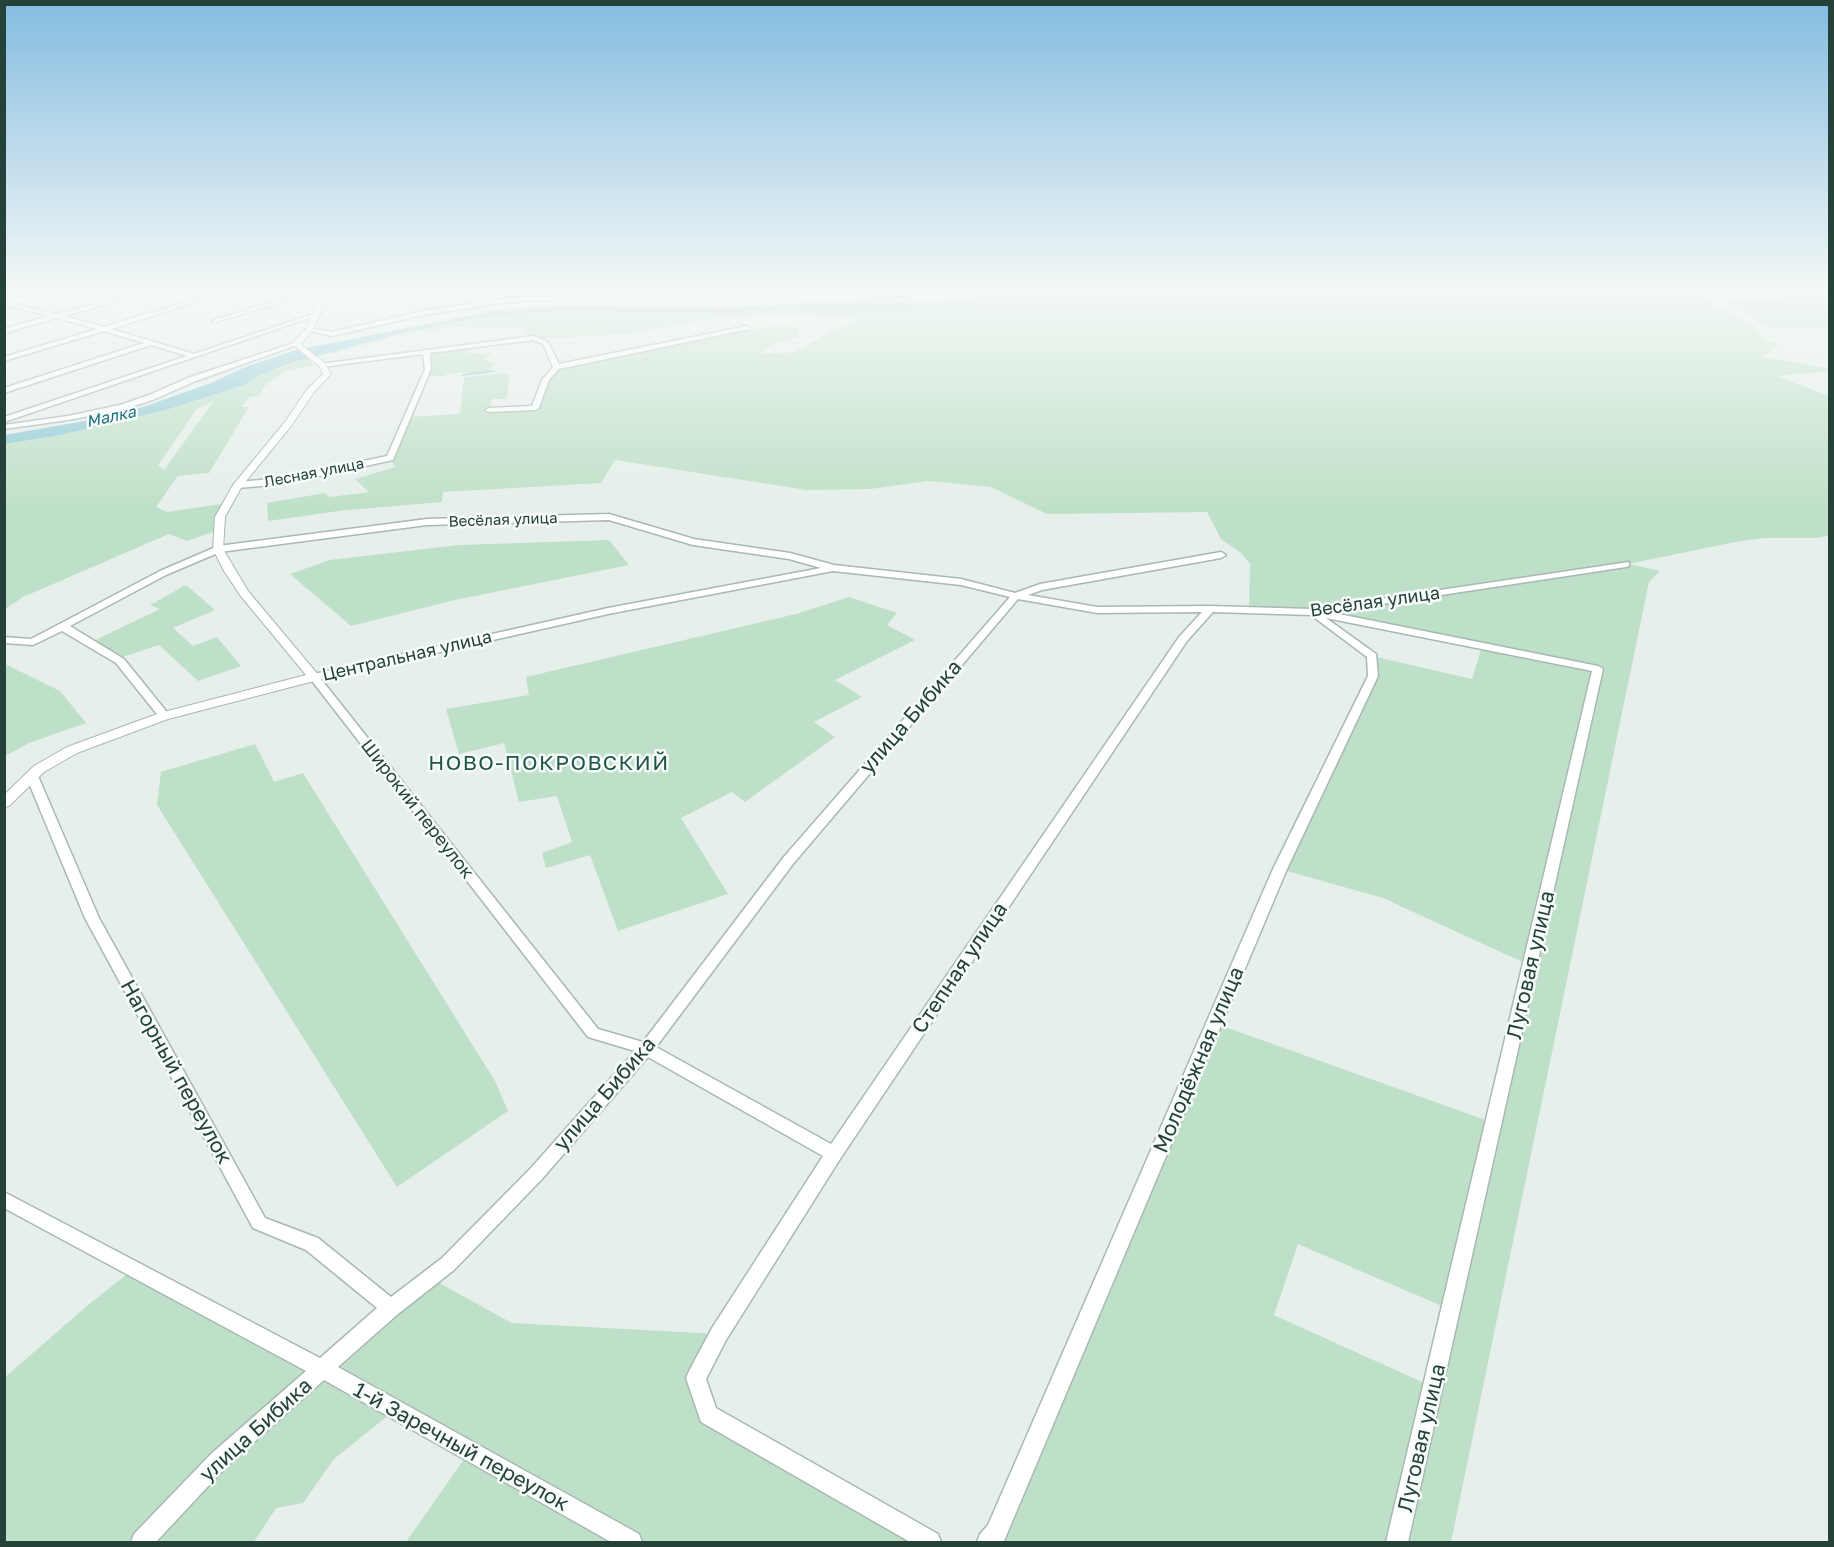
<!DOCTYPE html>
<html>
<head>
<meta charset="utf-8">
<style>
  body { margin:0 }
  #map { position:relative; width:1834px; height:1547px; overflow:hidden; background:#e6efeb; font-family:"Golos Text",sans-serif }
  canvas { display:block }
  .frame { position:absolute; inset:0; border:6px solid #24423a; pointer-events:none }
</style>
</head>
<body>
<div id="map">
<canvas width="1834" height="1547"></canvas>
<div class="frame"></div>
</div>
<script>
const ctx = document.querySelector('canvas').getContext('2d');
ctx.lineJoin = 'round';
function fill(path, color) {
  ctx.fillStyle = color;
  ctx.fill(path, 'evenodd');
}
function toPath(rows) {
  const path = new Path2D();
  for (const r of rows) {
    path.moveTo(r[0], r[1]);
    for (let i = 2; i < r.length; i += 2) path.lineTo(r[i], r[i + 1]);
  }
  return path;
}
function stroke(path, color, width, dash) {
  ctx.strokeStyle = color;
  ctx.lineWidth = width;
  ctx.lineCap = dash ? 'butt' : 'round';
  ctx.setLineDash(dash || []);
  ctx.stroke(path);
}
function label(font, color, halo, rows, align = 'center') {
  ctx.font = font + ' "Golos Text",sans-serif';
  ctx.lineWidth = 5;
  ctx.setLineDash([]);
  ctx.textBaseline = 'middle';
  ctx.strokeStyle = halo;
  ctx.fillStyle = color;
  for (const [text, x, y, turn = 0] of rows) {
    ctx.save();
    ctx.translate(x, y);
    ctx.rotate((+turn || 0) * Math.PI / 180);
    ctx.textAlign = isNaN(turn) ? turn : align;
    if (halo) ctx.strokeText(text, 0, 0);
    ctx.fillText(text, 0, 0);
    ctx.restore();
  }
}
fill(toPath([
  [1073,292,1691,292,1756,327,1764,341,1779,344,1763,357,1826,368,1829,371,1777,376,1829,396,1829,535,1818,538,1764,538,1735,542,1628,564,1660,571,1649,582,1451,1542,988,1542,996,1533,1214,1023,1494,1123,1531,966,1383,898,1280,869,1372,677,1372,656,1472,679,1482,646,1312,612,1249,610,1250,564,1241,553,1221,539,1207,512,1047,514,991,487,928,481,870,489,807,490,615,460,601,483,443,492,442,502,346,510,268,521,267,503,325,493,329,497,369,492,355,479,395,467,390,458,407,417,457,414,460,412,464,377,505,373,509,377,507,399,492,399,490,409,535,408,546,380,557,367,779,325,798,328,799,336,769,346,761,354,794,352,859,317,762,315,718,318,632,333,577,337,534,338,523,328,462,327,410,333,330,354,328,353,433,326,504,315,560,311,695,313,759,313,786,310,823,313,908,311,962,309,1021,297],
  [1298,1244,1451,1310,1433,1387,1274,1315],
  [1822,292,1829,292,1829,329,1773,329,1719,300,1786,298],
  [462,347,470,353,492,353,485,360,496,363,487,373,451,373,443,376,424,377,428,369,426,351],
  [308,358,314,366,286,371,264,386,260,395,249,397,242,407,249,407,209,473,178,476,156,507,167,512,228,503,219,530,187,541,169,534,23,597,5,609,5,444,61,435,166,410,244,385,259,375],
  [213,402,164,470,158,465,197,409],
  [609,540,629,565,455,600,351,626,290,574,330,560,459,545],
  [186,585,215,610,173,628,193,646,217,637,241,666,198,681,159,645,116,659,89,643,160,609,150,605],
  [849,597,897,613,887,625,915,640,835,680,862,697,814,722,835,737,745,802,732,792,681,818,728,894,618,931,590,855,546,868,542,853,572,842,557,796,519,802,504,743,459,754,446,709,529,695,526,677,796,614],
  [5,664,60,691,86,723,29,743,5,756],
  [255,744,274,782,303,773,495,1081,508,1111,397,1187,157,805,161,772],
  [135,1268,324,1370,430,1278,512,1323,719,1334,696,1378,708,1415,930,1542,406,1542,469,1452,395,1410,334,1459,303,1503,276,1508,254,1542,5,1542,4,1378,88,1305]
]), '#bfe0c8');
fill(toPath([
  [1007,292,1073,292,1021,297,962,309,908,311,823,313,786,310,759,313,695,313,560,311,477,318,398,334,291,363,260,375,244,385,166,410,61,435,5,444,4,435,102,418,143,407,211,383,245,367,296,350,498,310,567,306,714,308,801,303,939,303]
]), '#8ec9d4');
stroke(toPath([
  [463,375,494,371]
]), '#8ec9d4', 2);
fill(toPath([
  [896,292,928,292,923,295,875,302,854,309,848,306,869,297,896,292]
]), '#8ec9d4');
const minor = toPath([
  [40,292,51,292,14,304,56,314,135,294,135,296,64,316,104,327,217,292,228,292,111,329,194,354,316,313,321,314,4,422,4,417,187,356,151,345,4,393,4,388,144,343,104,331,4,361,4,357,97,329,57,318,4,333,4,329,49,316,4,305,4,301,40,292],
  [305,292,316,292,216,322,211,321,305,292],
  [330,292,349,292,324,297,321,295,330,292],
  [681,292,750,292,507,302,423,315,332,336,306,330,309,328,332,332,423,311,507,298,681,292],
  [747,326,750,328,749,329,559,369,549,380,539,408,535,410,489,412,485,410,489,408,532,406,542,380,553,367,543,344,533,340,430,353,431,369,393,460,283,484,238,488,234,485,238,482,283,478,387,456,425,369,423,354,322,367,320,366,320,364,534,336,548,342,559,364,747,326],
  [294,343,299,344,196,381,155,399,125,409,68,420,4,429,4,425,68,416,120,405,149,395,190,377,294,343],
  [609,514,694,539,790,553,834,565,961,579,1015,593,1040,584,1221,552,1226,555,1221,558,1042,590,1028,595,1097,607,1210,606,1312,609,1629,562,1629,566,1626,567,1329,612,1598,666,1603,669,1408,1542,1386,1542,1592,671,1326,618,1376,654,1378,676,1287,869,1004,1541,1002,1542,977,1542,980,1534,988,1525,1273,869,1368,676,1367,657,1311,615,1213,612,1187,641,840,1159,726,1340,706,1379,716,1408,938,1534,941,1542,910,1542,701,1422,686,1378,689,1371,712,1328,823,1156,648,1057,542,1179,454,1270,398,1314,338,1367,639,1534,642,1542,611,1542,324,1380,225,1468,156,1542,131,1542,134,1534,211,1454,306,1371,4,1208,4,1192,320,1358,377,1308,306,1250,253,1228,85,918,26,776,28,773,36,773,38,776,99,918,265,1218,318,1238,391,1297,442,1258,530,1169,635,1051,588,1037,309,677,314,674,608,608,821,568,789,559,693,545,609,520,427,525,220,552,166,575,70,626,124,659,170,716,164,719,160,718,116,663,62,631,33,645,4,643,4,637,31,639,160,571,218,546,427,519,609,514],
  [833,571,961,585,1010,597,783,858,643,1042,598,1029,321,679,608,614,833,571],
  [1018,599,1097,613,1202,612,1179,637,831,1144,656,1047,793,864,1018,599]
]);
const tertiary = toPath([
  [321,292,328,292,313,330,300,344,325,363,331,374,314,392,291,426,242,486,225,517,223,549,248,591,320,677,318,680,168,719,77,753,44,772,9,806,4,807,4,795,34,766,67,747,160,713,306,675,240,595,224,571,213,549,215,517,233,485,285,422,308,388,323,374,319,366,292,344,306,329,321,292]
]);
stroke(minor, '#a8b8b2', 3);
stroke(tertiary, '#a8b8b2', 2);
fill(minor, '#fff');
fill(tertiary, '#fff');
const sky = ctx.createLinearGradient(0, 0, 0, 509);
sky.addColorStop(0, '#84bce0');
sky.addColorStop(0.57, '#f4f8f6');
sky.addColorStop(1, '#f4f8f600');
ctx.fillStyle = sky;
ctx.fillRect(0, 0, 1834, 509);
label('15px', '#24423a', '#f7fbf9', [
  ["Лесная улица",314,473,-11],
  ["Весёлая улица",503,520,-2]
]);
label('italic 16px', '#1c6f80', '#f7fbf9', [
  ["Малка",111,417,-12]
]);
label('18px', '#24423a', '#f7fbf9', [
  ["Весёлая улица",1375,602,-8],
  ["Центральная улица",407,656,-13],
  ["Широкий переулок",417,809,52]
]);
label('21px', '#24423a', '#f7fbf9', [
  ["улица Бибика",911,717,-49],
  ["Луговая улица",1531,965,-77],
  ["Степная улица",960,968,-56],
  ["Молодёжная улица",1199,1060,-67],
  ["Нагорный переулок",176,1072,61],
  ["улица Бибика",605,1094,-49],
  ["улица Бибика",256,1430,-42],
  ["Луговая улица",1422,1438,-77],
  ["1-й Заречный переулок",461,1447,29]
]);
ctx.letterSpacing = '1.5px';
label('21px', '#1f5548', '#f7fbf9', [
  ["НОВО-ПОКРОВСКИЙ",549,763]
]);
ctx.letterSpacing = '0px';
</script>
</body>
</html>
